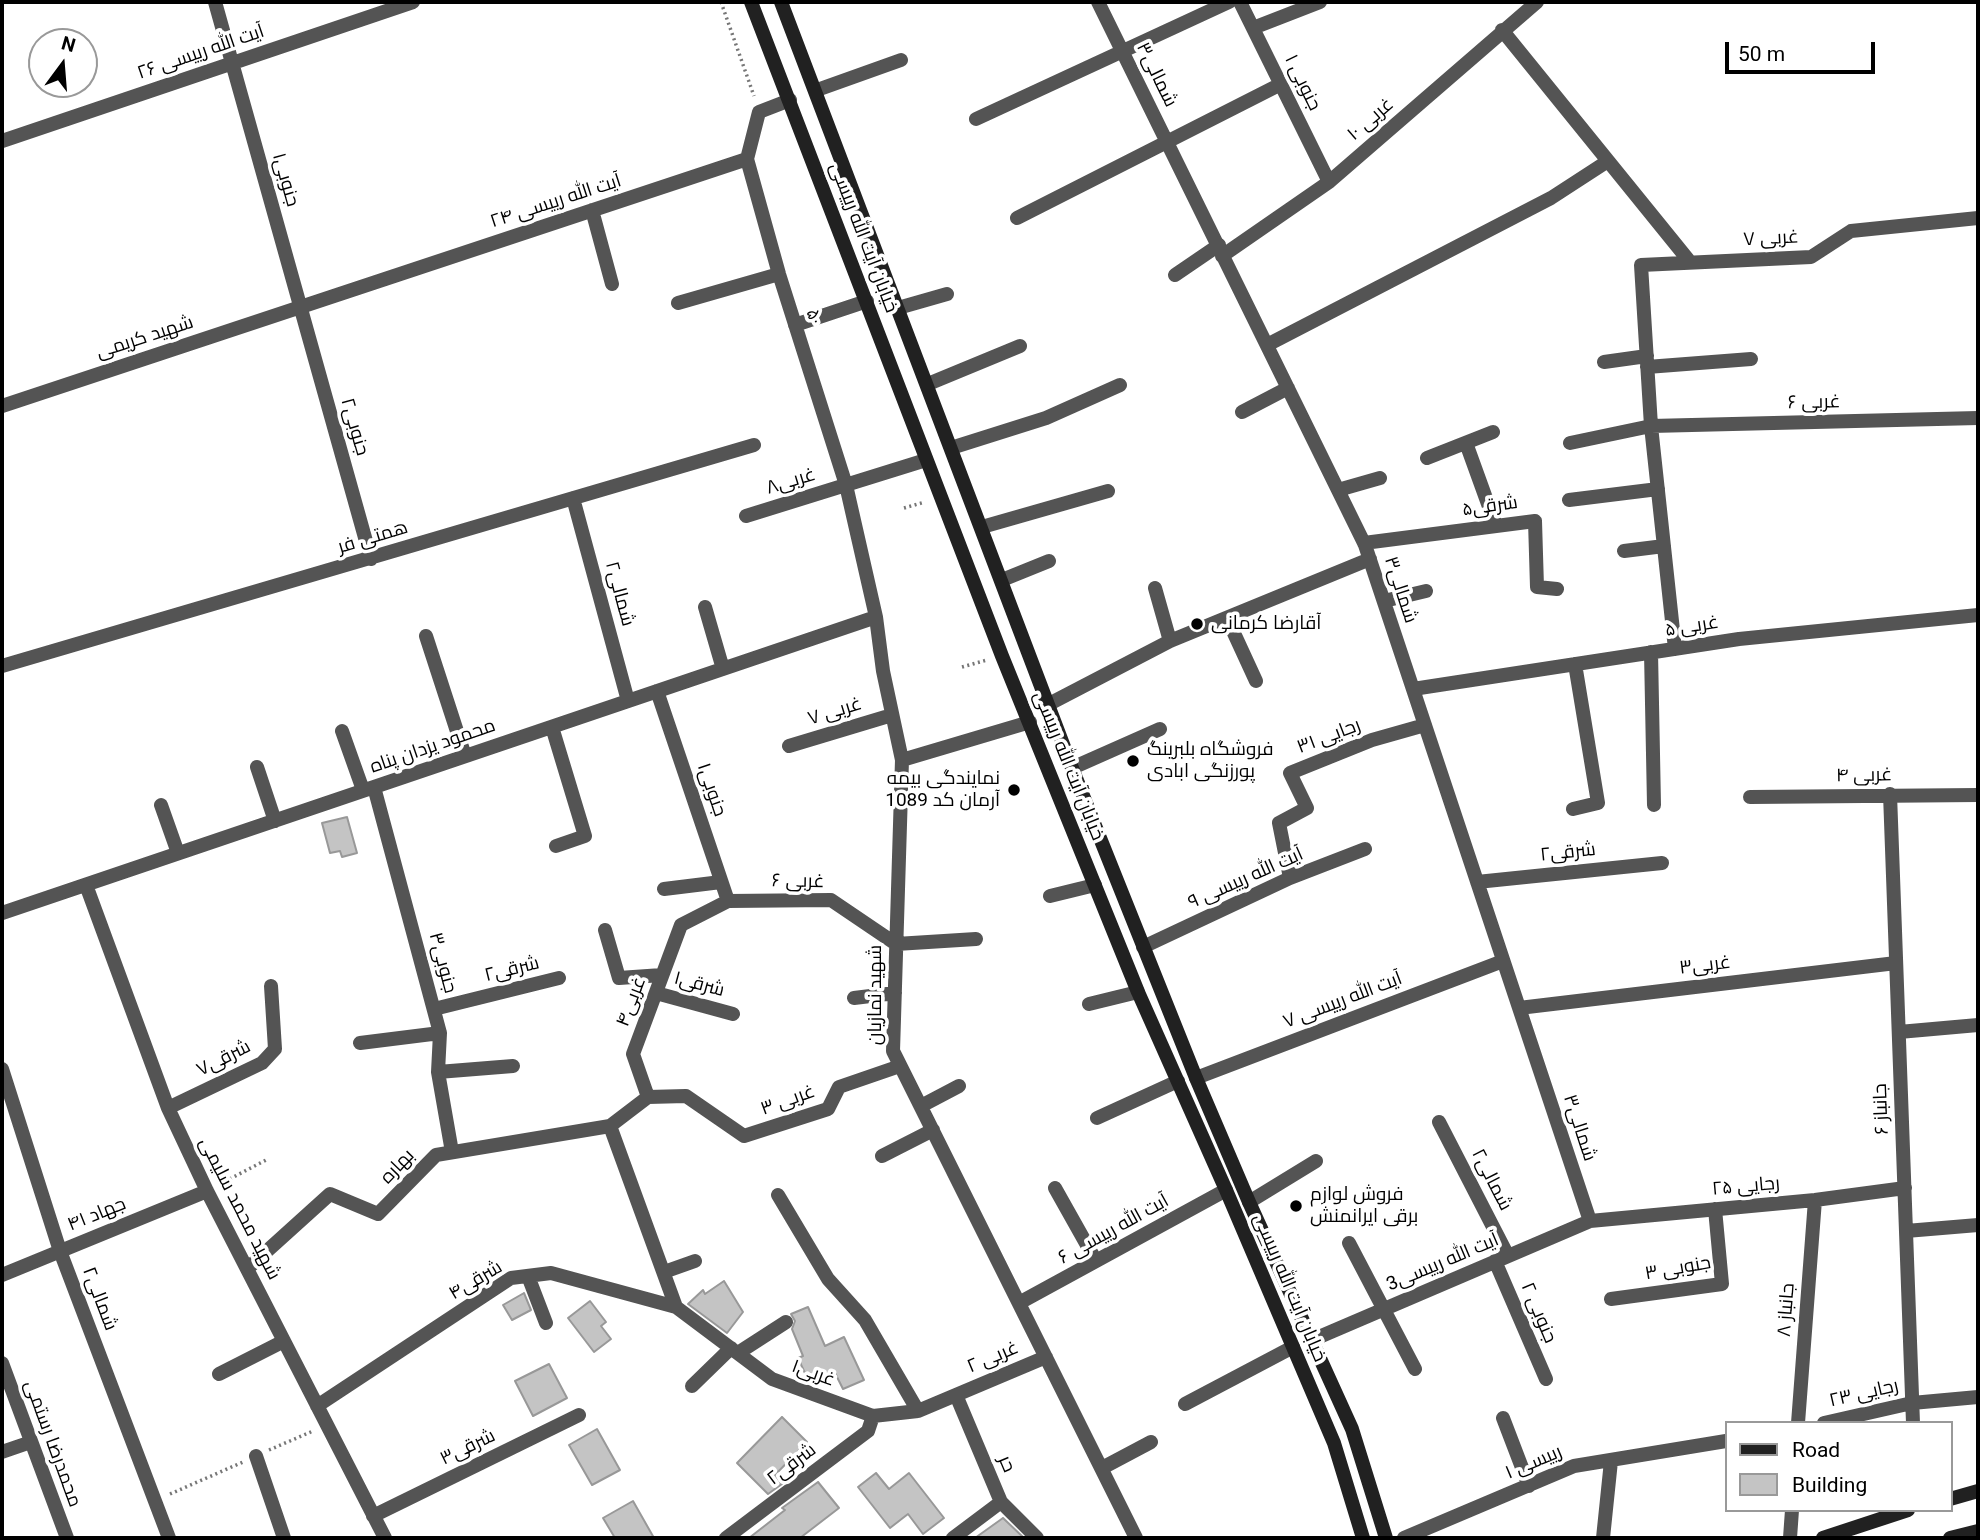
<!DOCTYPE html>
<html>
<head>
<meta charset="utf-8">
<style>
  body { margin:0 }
  #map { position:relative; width:1980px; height:1540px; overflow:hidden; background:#fff; font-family:Roboto,sans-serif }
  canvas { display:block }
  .frame { position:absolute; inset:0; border:4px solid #000; pointer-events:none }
  .legend { position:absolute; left:1725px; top:1421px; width:228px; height:91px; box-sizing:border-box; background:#fff; border:2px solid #999; margin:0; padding:9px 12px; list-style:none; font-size:21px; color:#000 }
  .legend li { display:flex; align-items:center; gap:14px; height:35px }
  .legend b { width:35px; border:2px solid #999 }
  .north { position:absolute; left:28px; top:28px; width:70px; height:70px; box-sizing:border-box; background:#fff; border:2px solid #999; border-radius:50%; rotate:16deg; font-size:19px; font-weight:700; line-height:28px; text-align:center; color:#000 }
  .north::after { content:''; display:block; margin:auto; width:24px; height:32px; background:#000; clip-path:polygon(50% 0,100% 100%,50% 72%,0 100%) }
  .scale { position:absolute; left:1725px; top:42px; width:150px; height:32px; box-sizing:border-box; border:4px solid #000; border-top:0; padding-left:9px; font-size:21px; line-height:24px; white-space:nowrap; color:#000; -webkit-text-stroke:5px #fff; paint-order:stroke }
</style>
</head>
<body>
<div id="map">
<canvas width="1980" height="1540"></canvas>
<div class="frame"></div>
<ul class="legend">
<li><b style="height:9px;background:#212121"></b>Road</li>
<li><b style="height:19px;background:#c4c4c4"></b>Building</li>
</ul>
<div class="north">N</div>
<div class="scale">50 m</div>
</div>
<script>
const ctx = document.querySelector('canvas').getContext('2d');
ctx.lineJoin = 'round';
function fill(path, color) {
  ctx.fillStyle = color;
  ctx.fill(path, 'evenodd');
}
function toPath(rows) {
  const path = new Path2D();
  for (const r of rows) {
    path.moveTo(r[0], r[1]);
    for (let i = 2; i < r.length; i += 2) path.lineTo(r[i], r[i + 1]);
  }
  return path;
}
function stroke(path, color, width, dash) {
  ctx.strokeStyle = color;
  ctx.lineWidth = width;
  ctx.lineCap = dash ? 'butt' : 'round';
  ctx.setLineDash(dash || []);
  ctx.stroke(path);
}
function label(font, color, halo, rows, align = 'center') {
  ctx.font = font + ' Roboto,Cairo,sans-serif';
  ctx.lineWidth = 7;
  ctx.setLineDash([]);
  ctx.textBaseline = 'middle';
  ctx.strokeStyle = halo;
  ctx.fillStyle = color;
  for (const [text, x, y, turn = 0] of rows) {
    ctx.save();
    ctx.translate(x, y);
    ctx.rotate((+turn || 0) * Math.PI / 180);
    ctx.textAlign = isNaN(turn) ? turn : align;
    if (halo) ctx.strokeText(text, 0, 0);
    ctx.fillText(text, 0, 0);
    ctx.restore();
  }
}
const building = toPath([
  [347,817,357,853,342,857,340,851,330,853,322,823,347,817],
  [724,1281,743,1312,727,1333,688,1304,703,1290,705,1294,724,1281],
  [524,1293,531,1310,512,1320,503,1305,524,1293],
  [590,1301,606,1322,601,1326,611,1339,594,1352,568,1318,590,1301],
  [808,1307,825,1346,844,1337,864,1380,843,1389,834,1371,809,1382,798,1358,803,1356,792,1329,795,1321,791,1314,808,1307],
  [549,1364,567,1398,533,1416,515,1381,549,1364],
  [782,1417,807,1442,774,1476,782,1484,768,1494,737,1463,782,1417],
  [597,1429,620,1470,592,1485,569,1445,597,1429],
  [876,1473,889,1489,909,1473,944,1518,923,1534,908,1514,890,1528,858,1487,876,1473],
  [818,1482,839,1508,800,1538,749,1538,785,1510,782,1508,818,1482],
  [633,1501,654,1538,615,1538,603,1518,633,1501],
  [1003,1518,1024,1538,975,1538,1003,1518]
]);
fill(building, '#c4c4c4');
stroke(building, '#989898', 2);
stroke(toPath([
  [721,2,754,96],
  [904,508,925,502],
  [962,667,987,660],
  [220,1184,268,1159],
  [269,1450,313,1431],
  [170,1494,243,1462]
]), '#767676', 3.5, [2, 3.5]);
stroke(toPath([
  [215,2,371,559],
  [1098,2,1365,545,1590,1221],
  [1240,2,1329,182],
  [1253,28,1320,2],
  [1502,30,1690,262],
  [817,90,901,60],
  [976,119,1229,2],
  [2,141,413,2],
  [747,159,779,274,846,485,876,617,883,671,902,760,893,1051,1136,1538],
  [747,159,759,112,790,100],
  [592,210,612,284],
  [1017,218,1281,84],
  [1222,256,1329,182,1537,2],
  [1175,275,1219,245],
  [678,303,779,274],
  [898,308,947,294],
  [795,325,867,301],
  [1267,345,1551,198,1608,161],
  [1604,362,1647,356],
  [1647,367,1751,359],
  [928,384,1020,346],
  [2,406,747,159],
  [1242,412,1288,388],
  [1466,443,1496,526],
  [1570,443,1651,426,1978,418],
  [951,448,1046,418,1120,385],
  [1427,458,1493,432],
  [1338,490,1380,478],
  [573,498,628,701],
  [1569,500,1658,489],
  [746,516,926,460],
  [982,527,1108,491],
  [1364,543,1535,521,1537,587,1557,589],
  [1624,551,1664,546],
  [1002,580,1049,561],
  [1155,588,1170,641],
  [1384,601,1426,591],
  [705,607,723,669],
  [1227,618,1256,681],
  [426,636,465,756],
  [1675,649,1651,426,1641,265,1811,257,1851,231,1978,218],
  [1651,652,1654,805],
  [2,666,754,445],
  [1413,689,1739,639,1978,615],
  [657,691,728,901],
  [1049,704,1170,641,1370,559],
  [552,727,585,836,556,846],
  [342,731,363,790],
  [789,746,892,715],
  [902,760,1030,722],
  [257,767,275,821],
  [1072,768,1160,729],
  [374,787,440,1033,438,1072,452,1152],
  [1890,794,1913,1423],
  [1750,797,1978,795],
  [161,805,178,853],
  [1573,809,1598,803,1575,664],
  [1290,878,1279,823,1307,808,1290,773,1372,740,1425,725],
  [1477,882,1662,863],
  [86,885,168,1108,207,1191,385,1538],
  [664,889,721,882],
  [1050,896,1095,885],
  [2,913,876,617],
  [605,930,619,978,662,975],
  [1143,947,1290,878,1365,849],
  [656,993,733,1014],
  [854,998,895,993],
  [1089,1004,1138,992],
  [1519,1008,1896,963],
  [434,1009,559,978],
  [1899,1032,1978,1025],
  [360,1043,440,1033],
  [2,1069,60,1251,169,1538],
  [438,1072,513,1066],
  [1196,1078,1503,961],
  [648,1097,686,1096,744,1136,828,1109,839,1087,900,1066],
  [921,1106,959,1086],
  [168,1108,262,1063,275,1049,271,986],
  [1097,1118,1178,1081],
  [1439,1122,1508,1256],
  [610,1126,676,1307],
  [882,1156,933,1130],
  [1055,1188,1096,1261],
  [778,1195,828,1279,865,1320,918,1411],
  [1249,1202,1316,1161],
  [1906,1231,1978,1225],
  [1349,1243,1415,1369],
  [1495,1261,1546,1379],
  [247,1269,330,1194,378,1214,436,1155,610,1126,648,1097,633,1054,681,925,728,901,831,900,896,944,976,939],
  [664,1272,695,1261],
  [2,1275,207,1191],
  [528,1276,546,1323],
  [1611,1299,1722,1284,1715,1209],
  [1019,1303,1226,1190],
  [1312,1340,1590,1221,1815,1200,1905,1188],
  [738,1353,786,1322],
  [2,1363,67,1538],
  [219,1374,284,1341],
  [692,1386,731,1348],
  [956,1395,1001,1502,1037,1538],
  [1185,1404,1293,1347],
  [317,1406,511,1278,551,1273,676,1307,772,1379,873,1416,918,1411,1046,1357],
  [1503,1418,1529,1486],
  [1798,1423,1815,1200],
  [1824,1423,1912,1403,1978,1397],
  [2,1452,31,1442],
  [256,1456,284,1538],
  [1102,1468,1151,1442],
  [373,1516,579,1415],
  [726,1538,868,1431,873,1416],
  [953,1538,1001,1502],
  [1404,1538,1574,1466,1726,1441],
  [1603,1538,1611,1461],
  [1790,1538,1792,1510]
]), '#545454', 14);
stroke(toPath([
  [751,2,1002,656,1138,992,1226,1190,1334,1443,1363,1538],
  [781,2,1072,768,1196,1078,1249,1202,1352,1429,1386,1538],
  [1950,1499,1978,1491],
  [1823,1538,1908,1510],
  [1950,1538,1978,1531]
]), '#212121', 14);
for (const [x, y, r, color] of [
  [1197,624,7,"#000"],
  [1133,761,7,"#000"],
  [1014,790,7,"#000"],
  [1296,1206,7,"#000"]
]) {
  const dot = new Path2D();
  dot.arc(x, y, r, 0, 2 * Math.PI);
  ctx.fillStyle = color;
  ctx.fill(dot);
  stroke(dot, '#fff', 2.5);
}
label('19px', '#000', '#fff', [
  ["آیت الله رییسی ۲۶",201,53,-19],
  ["شمالی۳",1156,75,64],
  ["جنوبی ۱",1302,83,64],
  ["غربی ۱۰",1371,120,-41],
  ["جنوبی۱",285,180,74],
  ["آیت الله رییسی ۲۴",556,202,-18],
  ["خیابان آیت الله رییسی",863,238,69],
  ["غربی ۷",1771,239,-3],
  ["۵۰",813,317,73],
  ["شهید کریمی",145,338,-18],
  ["غربی ۶",1814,403,-1],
  ["جنوبی۲",354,427,74],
  ["غربی۸",791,482,-17],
  ["شرقی۵",1490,507,-8],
  ["همتی فر",373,538,-17],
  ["شمالی۳",1400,590,72],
  ["شمالی۲",619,594,75],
  ["غربی ۵",1692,627,-9],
  ["غربی ۷",835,712,-17],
  ["رجایی ۳۱",1329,737,-21],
  ["محمود یزدان پناه",433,747,-19],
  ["خیابان آیت الله رییسی",1068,766,68],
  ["غربی ۴",1864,776,-1],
  ["جنوبی۱",711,790,71],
  ["شرقی۲",1568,853,-6],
  ["آیت الله رییسی ۹",1246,879,-24],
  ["غربی ۶",798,882,1],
  ["جنوبی۳",442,963,75],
  ["غربی۳",1705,966,-7],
  ["شرقی۲",512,970,-14],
  ["شرقی۱",699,985,15],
  ["شهید نمازیان",876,995,-90],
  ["آیت الله رییسی ۷",1343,1001,-21],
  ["غربی۴",632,1002,-69],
  ["شرقی۷",224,1059,-27],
  ["غربی ۳",788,1101,-20],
  ["جانباز ۶",1882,1109,-92],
  ["شمالی۳",1579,1128,72],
  ["بهاره",398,1167,-46],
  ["شمالی۲",1491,1180,63],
  ["رجایی ۲۵",1746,1187,-5],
  ["شهید محمد سلیمی",239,1209,63],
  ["جهاد ۴۱",97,1215,-22],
  ["آیت الله رییسی ۶",1114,1230,-29],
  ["آیت الله رییسی3",1443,1263,-23],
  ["جنوبی ۳",1678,1269,-10],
  ["شرقی۴",476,1281,-31],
  ["خیابان آیت الله رییسی",1289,1288,67],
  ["شمالی۲",99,1299,69],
  ["جانباز ۸",1787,1310,-86],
  ["جنوبی ۲",1538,1313,67],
  ["غربی ۲",993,1358,-23],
  ["غربی۱",813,1374,20],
  ["رجایی ۲۳",1864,1394,-13],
  ["محمدرضا رستمی",52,1444,70],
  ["شرقی۳",468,1448,-26],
  ["رییسی ۱",1534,1463,-23],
  ["حر",1006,1464,67],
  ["شرقی۲",792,1465,-37]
]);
label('19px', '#000', '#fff', [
  ["آقارضا کرمانی",1211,624],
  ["فروشگاه بلبرینگ",1147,750],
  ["پورزنگی ابادی",1147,772],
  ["نمایندگی بیمه",1000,779,"right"],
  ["آرمان کد 1089",1000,801,"right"],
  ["فروش لوازم",1310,1195],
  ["برقی ایرانمنش",1310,1217]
], 'left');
</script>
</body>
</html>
